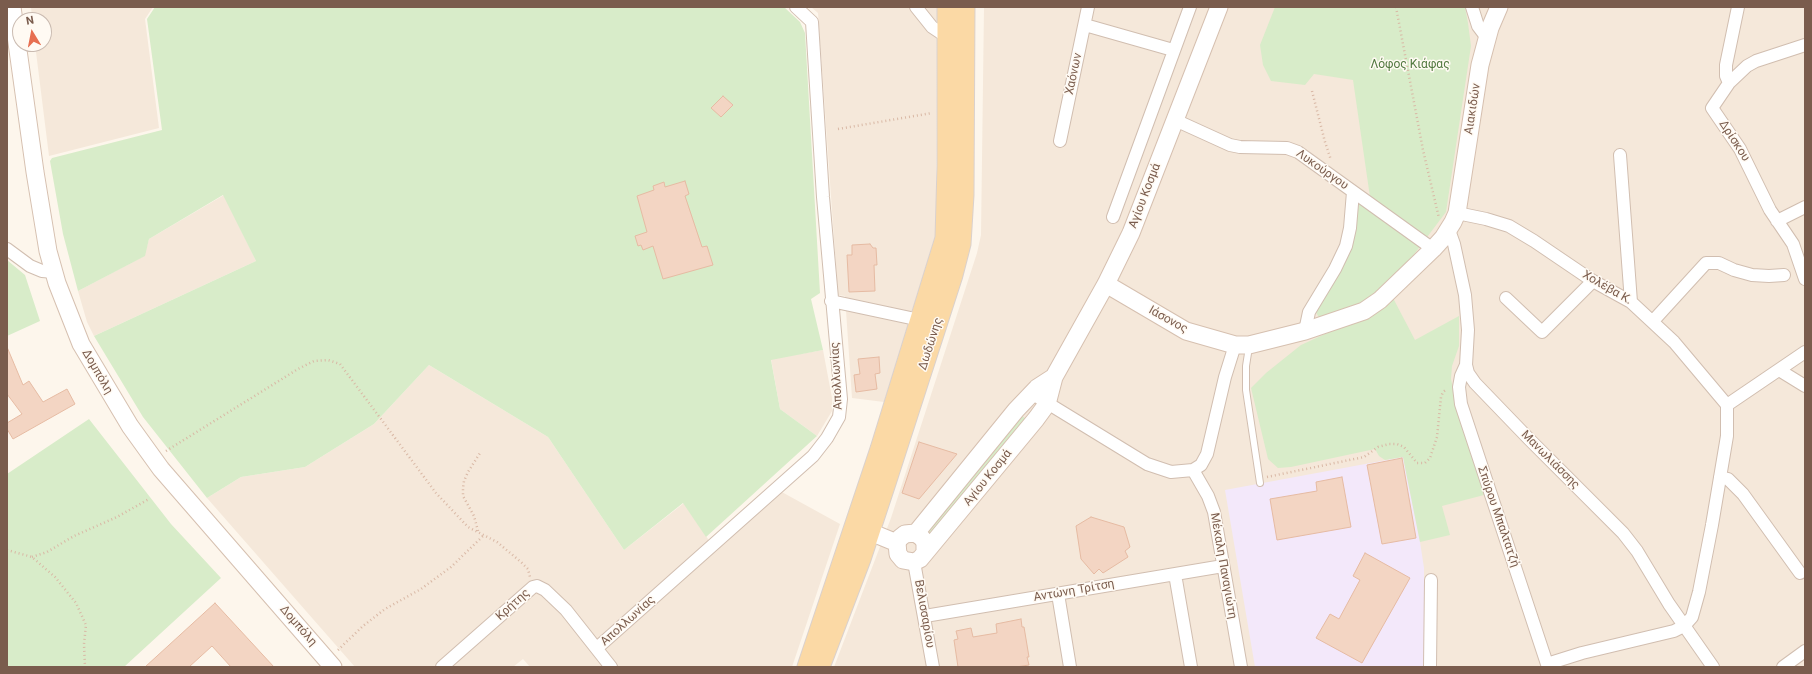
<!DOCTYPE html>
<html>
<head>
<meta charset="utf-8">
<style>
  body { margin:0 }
  #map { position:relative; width:1812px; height:674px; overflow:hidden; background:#fdf6ec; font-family:Roboto,sans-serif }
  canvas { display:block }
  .frame { position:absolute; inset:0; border:8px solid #7a5c4d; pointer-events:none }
  .north { position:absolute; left:12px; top:12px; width:40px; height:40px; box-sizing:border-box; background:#fffaf3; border:1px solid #cabbb1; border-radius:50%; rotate:350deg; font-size:11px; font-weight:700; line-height:16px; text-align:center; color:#7a5c4d }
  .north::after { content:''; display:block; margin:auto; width:14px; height:18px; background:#e76f51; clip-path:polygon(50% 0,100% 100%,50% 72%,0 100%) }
</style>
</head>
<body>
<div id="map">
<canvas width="1812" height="674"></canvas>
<div class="frame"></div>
<div class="north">N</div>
</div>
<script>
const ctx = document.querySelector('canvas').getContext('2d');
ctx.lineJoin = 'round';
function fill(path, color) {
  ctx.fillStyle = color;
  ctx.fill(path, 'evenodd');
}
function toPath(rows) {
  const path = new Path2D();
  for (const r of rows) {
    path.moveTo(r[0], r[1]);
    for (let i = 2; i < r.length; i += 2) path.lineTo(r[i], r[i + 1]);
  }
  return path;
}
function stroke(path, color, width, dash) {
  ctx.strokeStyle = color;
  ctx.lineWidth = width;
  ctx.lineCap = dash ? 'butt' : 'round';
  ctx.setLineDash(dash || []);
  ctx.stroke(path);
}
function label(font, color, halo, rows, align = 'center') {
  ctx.font = font + ' Roboto,sans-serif';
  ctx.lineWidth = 3;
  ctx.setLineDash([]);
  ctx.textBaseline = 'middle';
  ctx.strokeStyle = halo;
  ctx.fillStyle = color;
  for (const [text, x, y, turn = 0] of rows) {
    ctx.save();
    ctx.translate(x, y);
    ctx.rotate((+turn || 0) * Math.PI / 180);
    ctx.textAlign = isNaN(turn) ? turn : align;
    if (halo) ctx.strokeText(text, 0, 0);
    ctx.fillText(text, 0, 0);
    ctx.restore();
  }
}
fill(toPath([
  [31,7,153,7,145,19,159,128,49,156,35,44,44,44,44,20,32,20],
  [811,7,937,7,936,233,884,402,852,398,845,296,838,295,818,13],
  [984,7,1805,7,1805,667,834,667,891,518,977,253,981,235],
  [224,195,256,261,94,336,87,322,78,291,144,256,149,239],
  [823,350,832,398,832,411,817,436,780,409,771,359],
  [429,365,548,437,624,550,684,503,714,548,780,491,840,524,792,667,530,667,523,659,513,667,355,667,207,498,241,477,305,467,374,424]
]), '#f5e8da');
fill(toPath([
  [1403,457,1420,542,1424,568,1424,667,1255,667,1225,490]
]), '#f3e8fa');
fill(toPath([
  [155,7,784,7,800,22,805,33,820,293,811,299,823,350,771,360,780,409,817,436,706,537,683,503,624,550,548,437,429,365,374,424,305,467,241,477,207,498,143,417,94,336,256,261,223,195,149,239,145,256,78,291,63,234,50,161,52,158,162,130,147,19],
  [1275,7,1465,7,1468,23,1471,46,1446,212,1403,269,1360,308,1320,319,1314,309,1333,284,1353,245,1359,203,1370,197,1353,80,1314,74,1305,85,1271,81,1263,65,1260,45],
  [7,260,25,275,40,321,7,336],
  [1393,298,1415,340,1459,316,1459,346,1452,366,1451,379,1458,412,1484,495,1442,506,1450,535,1420,542,1403,457,1385,460,1379,456,1375,449,1291,467,1278,468,1268,459,1251,388,1266,373,1301,345,1349,323],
  [1022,416,1029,421,933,537,927,531],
  [89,419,171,524,221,578,124,667,7,667,7,474]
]), '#d8ecc9');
const building = toPath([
  [723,96,733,105,721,117,711,108,723,96],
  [685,181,689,194,685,196,702,247,707,246,713,265,663,279,653,246,643,250,641,245,638,246,635,236,647,232,637,196,654,190,653,186,664,182,665,187,685,181],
  [870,244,873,248,876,248,877,265,874,265,875,291,849,292,847,255,852,255,852,245,870,244],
  [7,347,23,385,29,381,43,402,67,389,75,404,13,439,7,429,7,423,22,414,7,394,7,347],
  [879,357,880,373,875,374,877,389,856,392,854,375,860,374,858,359,879,357],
  [919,442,957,454,919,499,902,493,919,442],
  [1402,458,1416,538,1382,544,1367,465,1402,458],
  [1342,477,1351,527,1277,540,1270,499,1317,491,1316,482,1342,477],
  [1091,517,1124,527,1130,547,1125,551,1128,557,1103,573,1099,569,1094,574,1081,559,1076,526,1091,517],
  [1365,553,1410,578,1362,663,1316,638,1330,614,1339,619,1360,580,1353,576,1365,553],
  [215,603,274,667,231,667,212,646,189,667,145,667,215,603],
  [1021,619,1022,627,1024,627,1029,657,1027,657,1029,665,1016,667,958,667,954,640,958,639,956,631,971,628,973,637,997,633,996,624,1021,619]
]);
fill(building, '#f3d5c3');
stroke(building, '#e6bba3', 1);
const lane = toPath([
  [1249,347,1246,366,1246,390,1260,483]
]);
const street = toPath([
  [916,7,932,27,947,37],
  [1472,7,1478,26,1487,38],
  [1085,25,1173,50],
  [1805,45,1756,61,1747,66,1729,83,1712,108,1740,149,1770,210,1793,244,1805,279],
  [1729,83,1726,76,1726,65,1738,7],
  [1175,120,1230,145,1240,147,1287,148,1298,152,1433,249],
  [1060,141,1088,7],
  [1620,155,1631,302],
  [1457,213,1486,219,1509,226,1534,241,1593,281,1631,302,1674,342,1727,405],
  [1113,217,1190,7],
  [1777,221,1805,207],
  [1449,230,1454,244,1465,295,1468,330,1466,365,1468,373,1475,383,1529,439,1623,533,1637,551,1669,604,1713,667],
  [7,249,30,266,42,271,54,272],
  [1506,298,1542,332,1593,281],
  [831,301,920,320],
  [1653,321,1706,263,1719,263,1734,270,1752,275,1769,276,1784,275],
  [1305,331,1309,312,1335,269,1346,246,1350,228,1353,192],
  [1466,365,1461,376,1459,387,1461,404,1548,667],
  [1779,370,1805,386],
  [1031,393,1147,464,1171,472,1193,470,1201,465,1207,454,1225,377,1235,345],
  [1727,405,1805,352],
  [1193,470,1208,496,1214,512,1241,667],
  [1720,477,1728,479,1743,494,1800,573],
  [914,562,933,667],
  [1175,574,1191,667],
  [1058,594,1070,667],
  [925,616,1223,566],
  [597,648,813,456,827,438,839,417,841,399,823,197,812,22,796,7],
  [1547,664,1582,653,1674,631,1684,626,1692,617,1699,592,1712,525,1727,436,1727,405],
  [442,667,533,587,537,586,545,590,566,610,611,667],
  [1430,667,1431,580],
  [1783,667,1805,651]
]);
const secondary = toPath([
  [12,7,35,172,48,251,57,283,81,344,130,426,161,469,333,667],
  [1106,284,1186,331,1235,345,1249,345,1305,331,1364,311,1380,300,1433,249,1443,238,1453,222,1457,213,1480,65,1490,28,1499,7],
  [858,527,897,543],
  [916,533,1016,410,1037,388,1054,377],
  [925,553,925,542,921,537,915,533,905,534,900,538,897,543,898,554,903,560,914,562,920,559,1036,419,1047,404,1054,377,1106,284,1131,233,1219,7]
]);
const primary = toPath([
  [807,667,880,449,945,238,947,166,947,7],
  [820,667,861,559,887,480,953,275,961,244,964,195,965,7]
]);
stroke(lane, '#d1beb0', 8);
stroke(street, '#d1beb0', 14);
stroke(secondary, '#d6c0b0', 19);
stroke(primary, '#dad1cd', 21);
stroke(toPath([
  [1396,7,1423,150,1439,218],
  [1312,91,1325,142,1331,160],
  [838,129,932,113],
  [166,451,298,369,314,361,328,360,340,364,436,493,468,527,497,542,521,562,528,569,530,577],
  [1267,477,1364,457,1378,447,1389,444,1397,444,1404,447,1417,463,1425,463,1430,458,1437,437,1441,397,1443,392,1447,389],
  [478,531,474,516,463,496,463,488,464,481,468,472,480,453],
  [7,550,32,557,55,577,76,603,86,625,84,644,85,667],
  [32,557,47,552,74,536,117,517,149,499],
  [338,650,363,626,385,609,421,589,451,567,484,535]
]), '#d9b8a5', 2.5, [1, 3]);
stroke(lane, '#fff', 6);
stroke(street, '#fff', 12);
stroke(secondary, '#fff', 17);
stroke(primary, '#fbd9a5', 19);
label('12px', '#537a41', '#fffaf3', [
  ["Λόφος Κιάφας",1410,65]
]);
label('12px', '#7a5c4d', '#fffaf3', [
  ["Χαόνων",1074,74,-78],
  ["Αιακιδών",1473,109,-81],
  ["Δρίσκου",1734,141,57],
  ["Λυκούργου",1322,170,35],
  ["Αγίου Κοσμά",1145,196,-69],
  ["Χολέβα Κ.",1607,288,30],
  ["Ιάσονος",1168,320,29],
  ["Δωδώνης",931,344,-72],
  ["Δομπόλη",97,372,60],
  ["Απολλωνίας",837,376,-93],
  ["Μανωλιάσσης",1550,460,45],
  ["Αγίου Κοσμά",988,478,-51],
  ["Σπύρου Μπαλτατζή",1498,517,71],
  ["Μέκαλη Παναγιώτη",1223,566,80],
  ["Αντώνη Τρίτση",1074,591,-10],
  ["Κρήτης",513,605,-42],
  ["Βελισσαρίου",924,614,80],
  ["Απολλωνίας",628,621,-42],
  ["Δομπόλη",298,626,49]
]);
</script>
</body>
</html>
